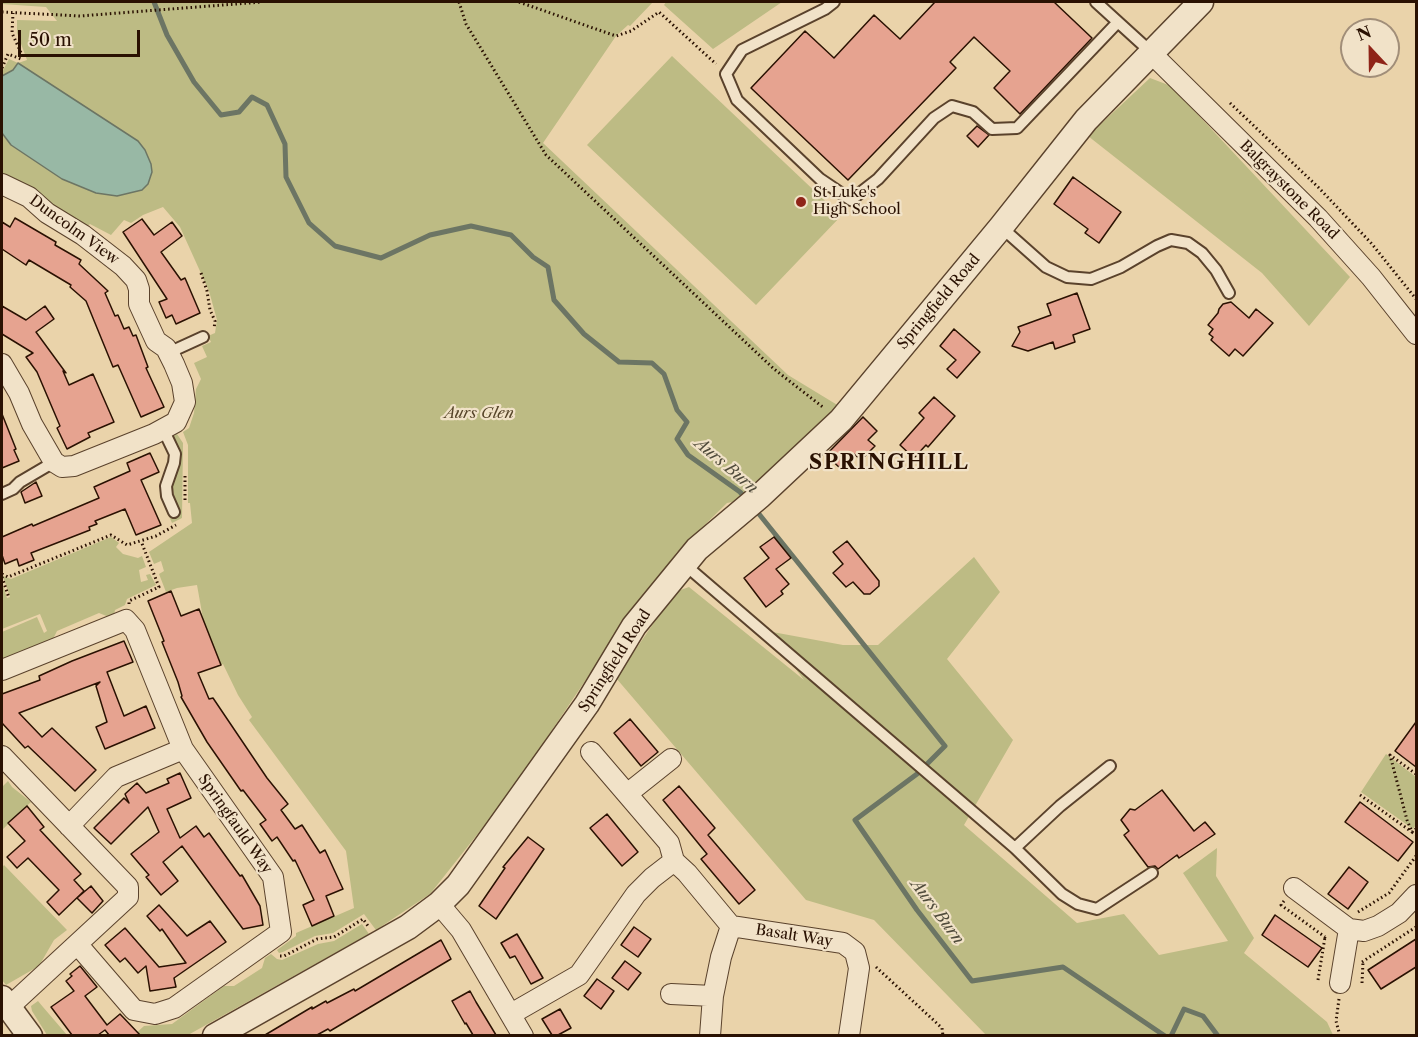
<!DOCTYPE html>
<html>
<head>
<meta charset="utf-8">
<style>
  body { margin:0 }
  #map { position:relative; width:1418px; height:1037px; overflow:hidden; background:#ead3aa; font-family:"Libre Caslon Text",serif }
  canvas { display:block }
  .frame { position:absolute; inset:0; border:3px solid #2a1102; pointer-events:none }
  .north { position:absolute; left:1340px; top:18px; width:60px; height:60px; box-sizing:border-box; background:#f1e2c8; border:2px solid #a18e79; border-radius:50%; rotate:338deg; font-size:16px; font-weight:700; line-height:24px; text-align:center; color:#2a1102 }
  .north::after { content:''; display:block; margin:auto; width:21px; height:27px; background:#8f2418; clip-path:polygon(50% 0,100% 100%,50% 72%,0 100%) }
  .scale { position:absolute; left:18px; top:30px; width:122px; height:27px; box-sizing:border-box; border:3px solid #2a1102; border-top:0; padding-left:8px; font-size:18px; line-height:21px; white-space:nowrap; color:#2a1102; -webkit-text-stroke:4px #f1e2c8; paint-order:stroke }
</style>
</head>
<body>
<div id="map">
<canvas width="1418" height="1037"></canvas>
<div class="frame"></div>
<div class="north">N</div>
<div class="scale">50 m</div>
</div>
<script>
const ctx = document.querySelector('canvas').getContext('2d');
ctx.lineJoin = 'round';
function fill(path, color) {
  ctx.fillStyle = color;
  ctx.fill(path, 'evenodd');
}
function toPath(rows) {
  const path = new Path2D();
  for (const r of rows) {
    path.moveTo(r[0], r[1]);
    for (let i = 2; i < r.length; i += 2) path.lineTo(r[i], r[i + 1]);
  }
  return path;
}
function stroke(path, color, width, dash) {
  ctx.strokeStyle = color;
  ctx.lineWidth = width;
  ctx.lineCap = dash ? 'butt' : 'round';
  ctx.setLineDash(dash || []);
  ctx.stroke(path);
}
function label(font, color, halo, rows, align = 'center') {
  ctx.font = font + ' "Libre Caslon Text",serif';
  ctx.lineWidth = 4.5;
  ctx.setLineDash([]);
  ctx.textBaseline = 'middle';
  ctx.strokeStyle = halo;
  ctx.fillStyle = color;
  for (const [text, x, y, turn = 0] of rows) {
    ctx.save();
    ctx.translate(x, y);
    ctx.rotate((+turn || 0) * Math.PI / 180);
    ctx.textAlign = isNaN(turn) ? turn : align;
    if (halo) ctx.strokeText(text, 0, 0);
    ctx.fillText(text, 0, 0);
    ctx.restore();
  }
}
fill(toPath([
  [2,2,653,2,630,26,628,25,616,36,543,143,788,375,839,406,742,500,727,503,677,552,620,629,507,797,430,894,376,930,364,914,333,933,315,936,283,952,279,953,277,950,296,936,296,933,354,908,346,851,249,720,252,717,238,695,223,664,221,665,204,624,197,585,177,588,166,592,159,574,164,571,161,561,154,564,149,552,192,523,190,503,188,503,188,445,183,432,189,428,194,413,196,389,201,379,194,363,207,357,202,346,211,342,208,336,215,333,217,320,209,291,180,227,163,207,143,215,131,223,124,220,111,235,90,224,86,227,2,178,2,133,11,145,62,178,96,193,151,164,145,150,138,141,18,64,13,70,2,76,2,72,9,59,18,63,27,60,17,33,17,20,57,21,46,7,2,4],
  [666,2,782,2,713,49,664,5],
  [672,56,841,216,756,305,587,145],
  [1150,78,1171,86,1350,277,1309,326,1262,273,1088,136],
  [177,434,183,443,182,518,172,523,168,514,174,519,180,514,174,496,172,483,180,466,180,452,173,436],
  [111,537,119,543,116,547,123,554,138,558,142,556,146,567,139,570,141,582,148,580,146,575,150,574,156,585,127,599,125,605,115,610,114,615,109,617,99,613,57,631,52,641,2,662,2,632,37,617,44,633,47,631,40,614,2,629,2,582,7,598,10,597,3,576,11,579],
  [974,557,1000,592,947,659,1013,740,964,825,1077,923,1124,914,1159,955,1228,941,1183,873,1217,848,1216,876,1254,938,1244,953,1327,1022,1333,1035,986,1035,874,920,806,900,616,678,675,592,689,587,804,680,767,631,843,645,878,645],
  [1386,754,1416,777,1416,825,1413,829,1361,792],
  [8,781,12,787,31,802,2,830,2,787],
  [4,865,67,930,54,940,39,966,6,985,2,980,2,868],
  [362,924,369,934,188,1035,133,1036,144,1026,172,1024,224,986,234,986,262,968,265,958,271,954,277,959,282,960,318,944,334,941],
  [38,1001,43,1007,67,1035,47,1035,32,1011,31,1006]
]), '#bdbb84');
const water = toPath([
  [18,63,138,141,145,150,151,164,152,172,148,184,142,190,117,196,96,193,62,179,11,145,2,133,2,76,13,70,18,63]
]);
fill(water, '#98b8a5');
stroke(water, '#6c7564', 1.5);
stroke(toPath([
  [154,2,167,35,194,82,221,115,239,112,252,97,267,105,285,144,286,177,309,223,335,246,381,258,430,235,471,226,511,235,533,257,548,267,554,300,584,334,619,362,652,363,664,374,677,410,687,422,677,439,688,455,740,492,747,500],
  [755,509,945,746,917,774,855,820,917,910,972,981,1063,967,1165,1036],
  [1171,1036,1184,1009,1203,1016,1218,1036]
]), '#6c7564', 5);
const building = toPath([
  [935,2,1054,2,1092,38,1020,114,994,88,1010,71,974,37,950,62,956,68,848,180,751,88,805,31,834,58,874,15,900,39,935,2],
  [977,126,989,135,978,147,967,136,977,126],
  [1073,177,1121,212,1099,243,1085,233,1088,229,1054,204,1073,177],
  [15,218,56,242,55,245,81,260,79,264,108,291,105,293,115,316,118,315,124,329,129,327,133,336,136,335,148,367,146,368,164,407,141,417,118,365,113,367,86,301,70,287,71,285,29,260,26,265,2,249,2,222,10,227,15,218],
  [142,219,154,235,172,222,182,236,161,252,181,280,185,278,200,313,176,324,172,315,166,318,159,302,167,299,123,232,142,219],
  [1077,293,1090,329,1073,335,1075,342,1055,349,1053,342,1028,351,1012,346,1020,332,1018,327,1051,315,1047,304,1077,293],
  [1231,302,1249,318,1256,309,1273,323,1243,356,1235,349,1229,356,1211,340,1213,337,1209,334,1213,329,1208,325,1218,313,1219,309,1223,304,1231,302],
  [2,306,26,320,45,306,54,319,36,332,66,373,63,371,69,385,93,374,114,422,88,433,90,437,67,449,57,428,60,426,37,372,26,357,33,353,2,334,2,306],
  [954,329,980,352,957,378,947,369,956,360,940,346,954,329],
  [934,397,955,416,928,447,926,445,914,458,900,445,924,418,919,413,934,397],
  [2,414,16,449,14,450,19,461,2,468,2,414],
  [863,417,877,431,868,440,875,446,861,460,854,454,840,468,826,455,863,417],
  [150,453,159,472,141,480,161,525,136,535,125,509,95,521,97,524,89,527,90,530,31,553,34,560,19,566,17,559,5,564,2,555,2,537,32,524,33,526,99,498,94,487,130,471,127,463,150,453],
  [36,482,42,496,25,503,21,492,36,482],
  [774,537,791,558,776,569,789,584,781,591,783,594,766,607,744,578,769,558,760,547,774,537],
  [847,541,879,581,879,586,870,594,864,594,853,582,846,587,833,573,843,564,833,552,847,541],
  [171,591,181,616,199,609,221,665,198,673,209,699,213,698,267,778,288,804,281,810,295,829,302,825,320,853,325,850,343,889,326,896,334,916,312,926,303,905,314,900,295,860,293,861,277,837,272,841,260,824,266,820,243,790,241,791,207,742,181,697,182,696,178,682,162,642,164,641,148,601,171,591],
  [124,641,133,662,107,672,124,716,146,706,155,728,105,749,96,727,107,722,96,686,100,682,19,713,42,737,52,728,96,770,75,791,28,746,25,748,2,723,2,694,40,680,39,676,72,661,124,641],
  [630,719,658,752,641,766,614,733,630,719],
  [1416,722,1416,767,1395,751,1416,722],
  [180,773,191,798,167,809,180,838,196,826,204,837,209,833,240,876,242,875,260,906,263,925,243,929,182,846,163,862,178,881,161,895,146,877,149,875,131,854,159,832,148,807,111,844,94,828,124,798,129,803,125,794,137,783,146,793,169,783,167,779,180,773],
  [679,786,715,828,708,835,755,890,739,904,701,859,707,854,663,800,679,786],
  [1162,790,1194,831,1205,822,1215,834,1179,858,1177,855,1158,869,1155,866,1148,867,1124,835,1129,831,1121,820,1130,809,1135,810,1162,790],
  [1360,802,1413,842,1398,861,1345,822,1360,802],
  [27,806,44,827,40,830,81,874,74,880,84,891,59,915,47,902,59,890,28,858,17,868,7,857,25,841,8,823,27,806],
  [607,814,638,852,622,866,590,828,607,814],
  [528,837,544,849,496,919,479,906,505,868,503,867,528,837],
  [1349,867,1368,882,1348,909,1328,894,1349,867],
  [91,886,103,901,92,913,77,898,91,886],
  [159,905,187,936,210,921,226,942,174,978,176,987,150,991,146,966,138,973,125,958,120,962,105,945,125,928,159,967,186,963,162,929,160,931,147,916,159,905],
  [1275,915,1322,948,1308,967,1262,935,1275,915],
  [634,927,651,939,638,957,621,945,634,927],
  [517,934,543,978,531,984,515,956,510,958,501,943,517,934],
  [1416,939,1416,967,1381,989,1368,970,1416,939],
  [441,940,451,959,330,1031,328,1029,317,1035,265,1035,312,1007,312,1009,326,1001,327,1003,354,989,355,991,441,940],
  [625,961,641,973,628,990,612,978,625,961],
  [80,966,97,987,85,996,107,1025,120,1014,140,1035,109,1035,105,1030,98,1035,72,1035,51,1007,74,991,66,981,72,976,70,974,80,966],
  [597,979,614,991,601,1009,584,996,597,979],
  [470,991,476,1002,496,1035,473,1035,466,1023,465,1024,452,1001,470,991],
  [560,1009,571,1028,558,1035,552,1035,542,1019,560,1009]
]);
fill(building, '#e6a390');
stroke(building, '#2a1102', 1.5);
const service = toPath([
  [834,2,825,9,742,50,726,74,737,100,820,179,851,200,878,179,934,118,952,106,973,112,992,129,1017,128,1117,23],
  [1096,2,1152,53],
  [1001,227,1046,267,1067,277,1091,279,1121,267,1157,246,1171,240,1188,243,1202,253,1216,270,1229,293],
  [168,353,203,337],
  [163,429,175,454,174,463,166,486,167,496,174,512],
  [2,494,13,489,20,482,54,462],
  [684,564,1015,848,1062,894,1078,904,1097,909,1152,873],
  [1015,848,1060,806,1110,766]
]);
const minor = toPath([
  [1152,54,1318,218,1371,277,1416,334],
  [2,184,29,197,47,213,83,235,123,266,136,280,139,289,139,304,156,341,166,348,174,364,182,383,185,402,176,422,154,434,74,466,62,467,54,462,32,424,19,393,2,364],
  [2,670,126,620,135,630,183,749,273,877,281,932,174,1008,155,1014,134,1010,78,945],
  [591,752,669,843,674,861],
  [2,756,128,887,128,897,9,1007],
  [627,794,671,759],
  [69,826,116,777,183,749],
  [1294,888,1349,929,1364,931,1378,926,1399,913,1416,895],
  [439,904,461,930,523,1036],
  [1340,983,1349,929],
  [671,994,713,996],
  [511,1014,579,975,636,894,652,878,674,861,687,873,731,926,843,943,855,952,859,968,849,1036],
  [710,1036,713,996,721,957,731,926]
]);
const tertiary = toPath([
  [2,998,30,1036],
  [215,1036,408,927,439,904,458,885,587,704,634,626,697,549,760,496,841,420,1001,227,1086,120,1201,2]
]);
stroke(service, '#5a422c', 14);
stroke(minor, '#5a422c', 22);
stroke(tertiary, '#5a422c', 27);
stroke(toPath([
  [459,2,466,24,546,155,774,369,824,408],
  [519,2,616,36,631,31,659,12,716,64],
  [2,12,80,16,262,2],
  [2,68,8,54,21,59,22,55,12,33,13,13],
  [1230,103,1318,187,1372,244,1416,299],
  [201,273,207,291,210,310,215,321,214,329],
  [185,476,185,502],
  [2,574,8,577,111,535,127,545,156,536,176,525],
  [2,577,9,598],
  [129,604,129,601,159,587,141,541],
  [1416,774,1390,755,1407,820,1412,832,1416,835],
  [1360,795,1412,832,1416,829],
  [1284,901,1281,905,1325,937,1327,934],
  [1358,912,1389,893,1416,856],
  [280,956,284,956,317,939,334,937,363,919,368,926],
  [1362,962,1416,927],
  [876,967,942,1028,943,1036],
  [1318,980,1325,937],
  [1362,983,1363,962],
  [1339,999,1336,1021,1340,1036]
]), '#2a1102', 3, [1.5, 3]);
stroke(service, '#f1e2c8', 10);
stroke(minor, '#f1e2c8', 20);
stroke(tertiary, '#f1e2c8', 24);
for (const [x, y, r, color] of [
  [801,202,6,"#8f2418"]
]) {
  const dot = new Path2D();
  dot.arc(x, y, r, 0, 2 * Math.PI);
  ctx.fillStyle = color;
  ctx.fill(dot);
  stroke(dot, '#f1e2c8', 2);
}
label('15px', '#2a1102', '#f1e2c8', [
  ["Balgraystone Road",1289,190,45],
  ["Duncolm View",74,230,36],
  ["Springfield Road",939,302,-50],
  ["Springfield Road",615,661,-57],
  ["Springfauld Way",235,824,55],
  ["Basalt Way",794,936,9]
]);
label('15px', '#2a1102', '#f1e2c8', [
  ["St Luke's",813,193],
  ["High School",813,210]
], 'left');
label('italic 15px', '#564429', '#f1e2c8', [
  ["Aurs Glen",479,414]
]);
label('italic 16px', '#504b3b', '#f1e2c8', [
  ["Aurs Burn",726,466,40],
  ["Aurs Burn",937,912,53]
]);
ctx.letterSpacing = '1.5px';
label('bold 21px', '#2a1102', '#f1e2c8', [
  ["SPRINGHILL",889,463]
]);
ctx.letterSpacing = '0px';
</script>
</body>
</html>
